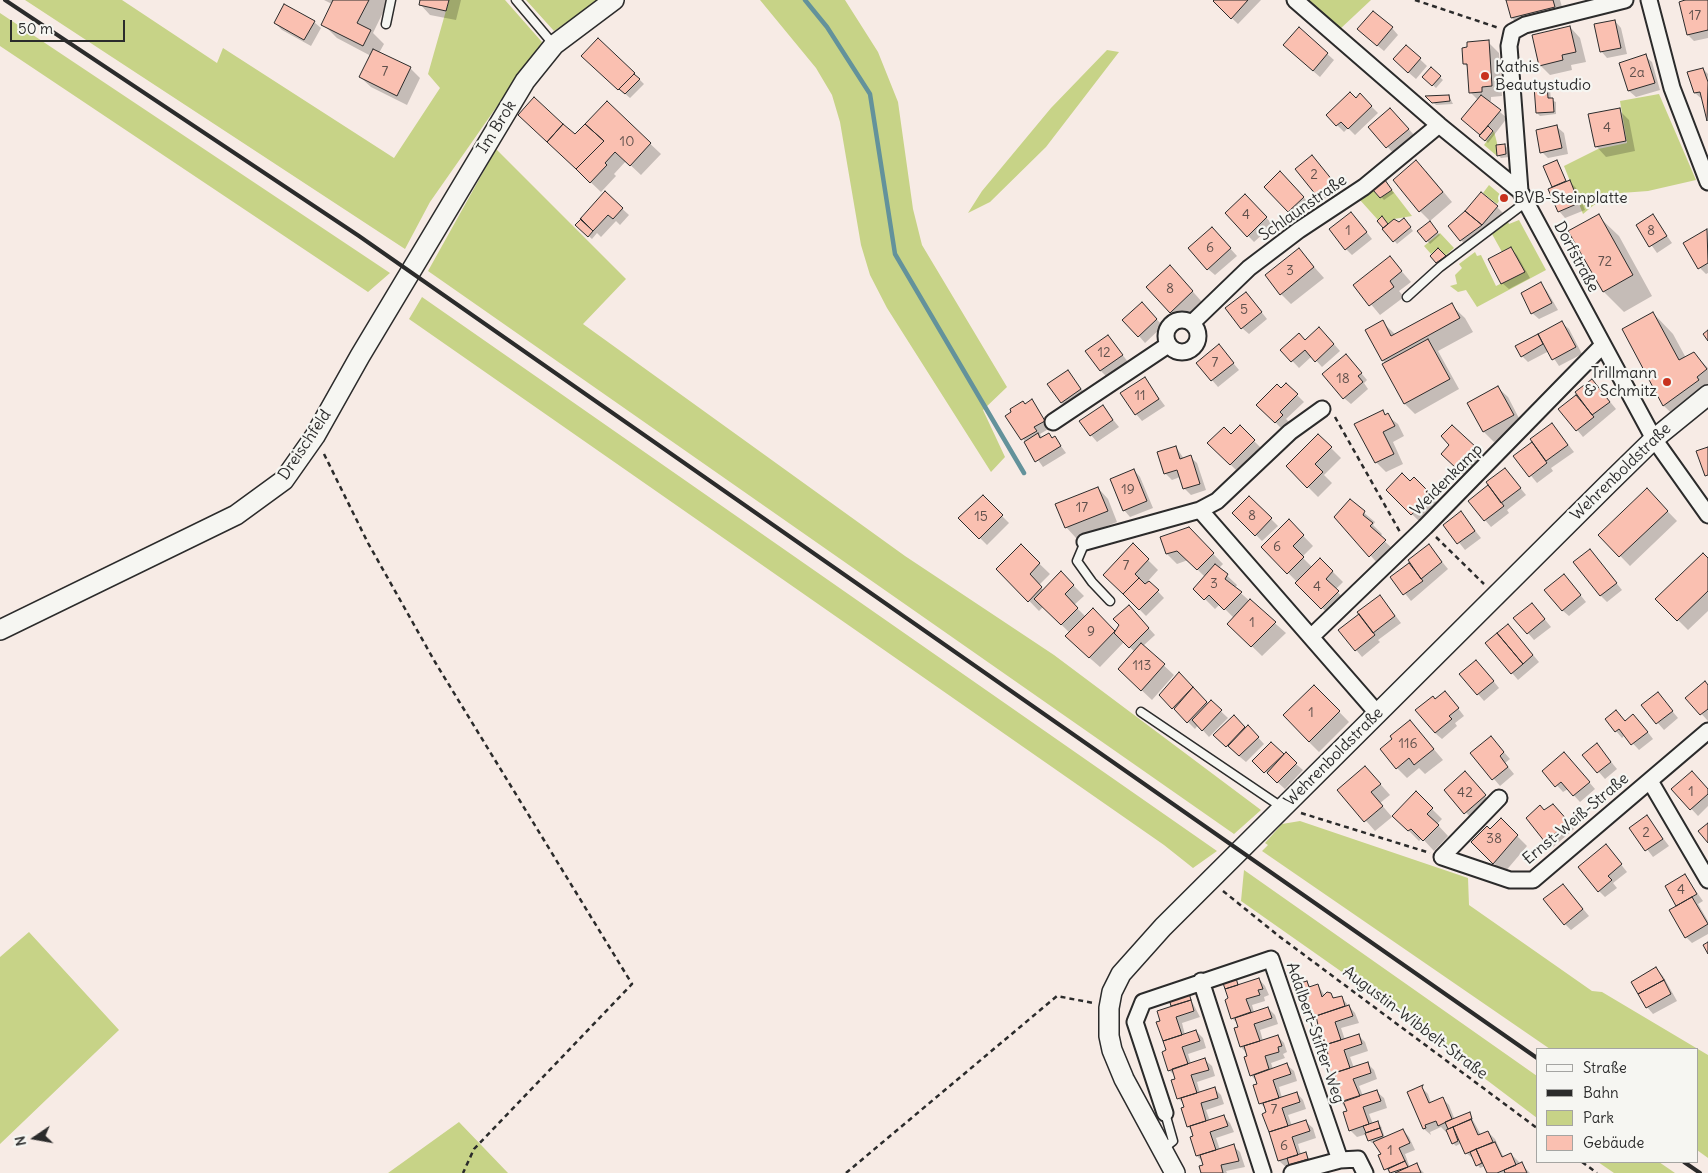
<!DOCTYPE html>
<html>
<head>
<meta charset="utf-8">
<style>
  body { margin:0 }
  #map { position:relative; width:1708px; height:1173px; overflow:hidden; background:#f7ebe5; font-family:Delius,sans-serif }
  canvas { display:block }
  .legend { position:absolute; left:1536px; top:1048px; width:162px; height:115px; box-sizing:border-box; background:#f6f6f2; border:1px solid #a5a5a2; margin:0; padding:6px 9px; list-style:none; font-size:15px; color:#2b2b2b }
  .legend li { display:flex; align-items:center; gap:10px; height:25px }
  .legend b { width:25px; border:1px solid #a5a5a2 }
  .north { position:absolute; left:10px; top:1113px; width:50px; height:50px; -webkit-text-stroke:4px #f6f6f2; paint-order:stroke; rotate:258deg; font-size:14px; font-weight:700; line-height:20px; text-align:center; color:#2b2b2b }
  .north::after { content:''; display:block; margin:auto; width:18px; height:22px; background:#2b2b2b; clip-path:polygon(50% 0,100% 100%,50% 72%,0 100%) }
  .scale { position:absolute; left:10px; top:20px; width:115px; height:22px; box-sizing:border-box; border:2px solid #2b2b2b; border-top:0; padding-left:6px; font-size:15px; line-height:18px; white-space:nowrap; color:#2b2b2b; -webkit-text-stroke:4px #f6f6f2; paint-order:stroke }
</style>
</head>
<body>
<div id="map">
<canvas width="1708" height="1173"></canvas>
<ul class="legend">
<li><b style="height:6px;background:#f6f6f2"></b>Straße</li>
<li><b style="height:6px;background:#2b2b2b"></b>Bahn</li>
<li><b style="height:14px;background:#c7d387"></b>Park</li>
<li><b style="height:14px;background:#fac0b1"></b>Gebäude</li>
</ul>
<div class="north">N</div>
<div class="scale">50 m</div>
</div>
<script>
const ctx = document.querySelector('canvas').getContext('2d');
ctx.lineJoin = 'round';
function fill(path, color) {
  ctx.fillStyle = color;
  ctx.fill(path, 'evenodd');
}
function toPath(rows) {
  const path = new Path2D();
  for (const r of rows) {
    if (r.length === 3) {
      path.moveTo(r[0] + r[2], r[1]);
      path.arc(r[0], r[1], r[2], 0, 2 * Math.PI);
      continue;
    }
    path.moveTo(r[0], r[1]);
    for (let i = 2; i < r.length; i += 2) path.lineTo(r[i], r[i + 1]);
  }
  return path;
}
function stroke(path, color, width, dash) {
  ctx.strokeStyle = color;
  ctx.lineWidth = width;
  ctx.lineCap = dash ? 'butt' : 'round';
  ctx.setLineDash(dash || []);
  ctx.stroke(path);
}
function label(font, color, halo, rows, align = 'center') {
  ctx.font = font + ' Delius,sans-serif';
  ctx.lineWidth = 4.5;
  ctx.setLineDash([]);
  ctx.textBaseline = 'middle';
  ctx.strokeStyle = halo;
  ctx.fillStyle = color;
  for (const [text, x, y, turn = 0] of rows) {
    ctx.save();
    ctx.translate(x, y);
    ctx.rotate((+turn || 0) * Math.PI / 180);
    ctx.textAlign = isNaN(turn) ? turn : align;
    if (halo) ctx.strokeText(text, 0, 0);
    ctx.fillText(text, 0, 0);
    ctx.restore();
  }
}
fill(toPath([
  [25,0,122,0,217,63,223,48,394,158,440,88,428,74,449,0,505,0,542,42,430,202,405,249],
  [526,0,599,0,554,31],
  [760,0,845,0,878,52,898,102,913,209,922,245,1007,387,983,410,1005,457,991,472,887,308,870,275,861,245,840,122,832,95,816,68],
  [1304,0,1371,0,1339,30],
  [0,13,390,273,368,292,0,46],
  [1107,50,1119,52,1046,147,990,202,968,213,982,191,1051,108],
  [1659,94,1696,180,1648,191,1621,193,1594,205,1583,214,1564,166,1598,149,1627,143,1620,101],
  [1494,131,1497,143,1497,156,1484,145],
  [496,149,626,279,583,324,905,556,1054,655,1261,810,1234,834,428,271],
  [1489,185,1502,196,1497,204,1483,193],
  [1373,190,1380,198,1392,190,1412,216,1394,219,1388,224,1382,217,1378,220,1360,200],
  [1519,220,1546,270,1477,307,1466,290,1458,292,1450,286,1457,284,1455,275,1462,268,1459,264,1475,252,1477,256,1481,255,1496,286,1524,272,1511,247,1502,252,1492,234,1508,222,1509,224],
  [1440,233,1454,248,1445,256,1438,248,1431,254,1424,246],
  [422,297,1217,851,1193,868,1164,845,409,319],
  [1300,821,1468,878,1469,905,1592,991,1602,992,1708,1055,1708,1158,1697,1150,1697,1049,1550,1049,1262,851,1268,845,1265,843,1282,824],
  [1244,870,1537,1076,1537,1118,1369,991,1241,901],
  [29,932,119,1030,0,1144,0,957],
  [459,1122,508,1173,388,1173],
  [1598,1162,1659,1162,1675,1173,1614,1173]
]), '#c7d387');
fill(toPath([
  [324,0,389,0,373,33,384,44,379,53,410,68,420,78,407,105,371,87,360,77,371,56,337,38,323,24,332,4],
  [421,0,461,0,456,20,430,15,420,4],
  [1216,0,1261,0,1238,24,1214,1],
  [1507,0,1560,0,1565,17,1522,28,1512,18],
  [1691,0,1708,0,1708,38,1694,41,1688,35],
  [1615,21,1621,28,1627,54,1607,58,1601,51],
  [314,22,321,28,311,46,282,30,275,23],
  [1570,27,1580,38,1586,62,1571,65,1572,70,1550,75,1540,65],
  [1392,28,1398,35,1384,51,1366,36],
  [1299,29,1334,60,1320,77,1291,52],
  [1489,43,1499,53,1502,96,1491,97,1491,101,1488,102,1507,118,1488,143,1481,136,1478,100,1470,92,1468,68,1465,64,1469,49],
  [1406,46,1427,66,1416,79,1401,66],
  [1645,56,1652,62,1660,90,1636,97,1629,91,1621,64],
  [593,66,634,74,644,84,630,98],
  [1431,69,1443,80,1436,88,1424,77],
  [1703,69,1708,74,1708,119,1703,100,1695,93],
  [1547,86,1550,89,1551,100,1556,102,1556,114,1540,116,1537,113],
  [1360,95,1378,113,1355,135,1348,128,1344,132,1327,115],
  [1449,96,1453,104,1436,105,1428,97],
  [607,103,661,154,641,175,626,161,614,174,616,176,601,192,526,121,575,136],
  [1619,110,1629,120,1635,151,1606,157,1596,146],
  [1397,116,1415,136,1394,154,1370,127],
  [1557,127,1564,133,1568,154,1548,158,1542,152],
  [1505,145,1507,148,1509,157,1501,158,1498,155],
  [1557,161,1567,182,1569,181,1576,188,1585,210,1565,218,1559,211,1553,186],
  [1318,163,1338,188,1323,200,1317,194],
  [1426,171,1452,202,1430,221,1420,211],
  [1280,173,1310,204,1296,218,1266,187],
  [1387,185,1394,193,1384,200,1375,190],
  [605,193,629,215,620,225,616,221,601,237,597,233,592,239,577,225],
  [1252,202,1273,225,1254,242,1226,213],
  [1497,207,1503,213,1488,232,1467,247,1461,240],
  [1598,216,1619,236,1652,296,1624,312,1604,292,1570,232],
  [1653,216,1672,243,1657,253,1637,225],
  [1381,218,1388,225,1407,223,1413,231,1397,244,1379,221],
  [1357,220,1372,239,1352,255,1346,249],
  [1432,226,1440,235,1430,244,1419,232],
  [1707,230,1708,273,1706,274,1700,268],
  [1218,235,1237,256,1215,275,1208,269],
  [1511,248,1517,255,1530,278,1509,289,1502,283],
  [1299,250,1324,278,1291,304,1281,294],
  [1438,250,1447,260,1440,265,1432,256],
  [1390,258,1411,282,1399,291,1404,297,1380,315,1355,285],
  [1180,277,1202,302,1181,322,1171,312],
  [1541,284,1547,291,1558,310,1539,319,1532,313],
  [1252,300,1267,319,1249,334,1242,328],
  [1451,305,1465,318,1473,332,1438,351,1459,389,1415,414,1405,404,1384,365,1386,364,1383,360,1382,322,1396,335],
  [1148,310,1163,326,1145,343,1139,336],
  [1653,313,1673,334,1686,358,1694,354,1708,368,1708,409,1685,426,1664,406,1624,330],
  [1562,323,1569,329,1582,354,1559,366,1549,351,1528,362,1522,356,1517,347],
  [1326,335,1340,351,1322,367,1312,356,1299,368,1282,350],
  [1108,336,1128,362,1107,377,1101,371],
  [1225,353,1239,370,1218,387,1212,380],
  [1352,362,1367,380,1364,383,1368,389,1351,404,1344,398],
  [1068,372,1087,396,1068,409,1061,402],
  [1145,379,1165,406,1142,421,1136,414],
  [1592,380,1616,409,1583,437,1560,409],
  [1286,384,1304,402,1286,419,1289,422,1282,429,1258,405],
  [1497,387,1508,397,1523,426,1494,442,1484,432,1469,403],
  [1032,401,1050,428,1040,434,1042,438,1055,438,1066,453,1043,467,1007,416],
  [1102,406,1119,427,1097,442,1091,435],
  [1382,412,1398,424,1404,436,1393,442,1403,464,1386,472,1376,462],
  [1552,424,1574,452,1551,468,1553,471,1537,483,1515,456,1534,442],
  [1452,426,1483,456,1464,475,1443,454,1451,445],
  [1240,427,1261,448,1237,471,1209,443,1231,436],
  [1318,435,1341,458,1324,475,1332,483,1318,497,1287,466],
  [1176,447,1184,459,1190,457,1197,463,1206,490,1191,495,1184,488,1180,477,1172,480,1165,473],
  [1505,469,1526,495,1507,510,1509,513,1491,527,1469,501,1490,485],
  [1134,470,1140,477,1153,508,1130,517,1124,510],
  [1414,479,1437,502,1419,521,1387,490,1410,482],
  [1098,488,1108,499,1117,522,1076,538,1066,527],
  [1647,490,1677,521,1630,566,1600,535],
  [983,497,1009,523,987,545,960,518],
  [1249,497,1278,526,1262,541,1234,513],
  [1350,501,1375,522,1373,525,1382,534,1380,537,1395,551,1380,566,1336,517],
  [1461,513,1481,538,1465,550,1445,525],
  [1289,521,1313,546,1302,557,1312,567,1320,559,1343,582,1335,590,1348,602,1332,618,1263,547],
  [1199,539,1223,564,1219,568,1237,585,1235,588,1286,633,1262,656,1229,624,1234,618,1220,604,1215,609,1205,599,1205,577,1188,560,1177,564,1167,554],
  [1133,545,1158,570,1148,581,1164,598,1146,616,1105,575],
  [1021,546,1050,574,1039,585,1044,591,1061,573,1084,596,1074,605,1086,617,1093,610,1115,633,1136,614,1155,635,1143,646,1174,675,1152,700,1119,669,1135,652,1124,642,1100,667,1076,646,1070,633,1043,607,1039,611,998,569],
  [1429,546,1448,569,1411,601,1392,577],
  [1590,550,1622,590,1607,602,1601,596],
  [1708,560,1708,611,1688,630,1657,599],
  [1570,582,1586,602,1569,616,1562,610],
  [1380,596,1401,623,1378,640,1380,642,1362,657,1340,630],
  [1538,611,1551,627,1534,640,1515,618],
  [1514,632,1539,662,1518,680,1512,673],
  [1483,668,1499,688,1484,701,1478,694],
  [1179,674,1209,704,1211,702,1228,718,1209,737,1198,725,1195,729,1161,695],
  [1314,686,1349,722,1319,752,1309,742],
  [1708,686,1708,721,1687,698],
  [1451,699,1464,716,1455,723,1457,726,1442,739,1435,733,1436,700],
  [1664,701,1678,718,1664,730,1643,706],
  [1616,712,1626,722,1640,722,1653,739,1639,750,1625,735,1622,738,1616,731],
  [1234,717,1245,729,1254,733,1264,744,1246,762,1222,742],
  [1410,721,1443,760,1425,774,1419,768,1407,778,1397,768],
  [1271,743,1303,770,1285,789,1254,761],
  [1497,744,1510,759,1505,763,1514,774,1500,786,1472,753],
  [1603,752,1617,769,1605,779,1584,755],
  [1570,760,1595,789,1580,802,1568,789,1563,792,1544,771],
  [1375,778,1390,795,1380,803,1392,817,1375,831,1339,790],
  [1471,780,1491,803,1472,819,1445,790],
  [1673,789,1708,790,1708,806,1698,816],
  [1416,793,1442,819,1437,824,1448,836,1434,851,1422,838,1419,841,1394,816],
  [1545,811,1559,812,1574,829,1553,847,1546,841],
  [1647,817,1669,846,1653,857,1631,828],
  [1501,820,1527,846,1504,873,1472,842,1490,831],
  [1612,853,1627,872,1613,883,1617,888,1605,897,1599,891],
  [1685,876,1703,901,1698,904,1708,921,1708,934,1692,943,1686,937,1678,907,1666,887],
  [1569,892,1589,916,1571,930,1565,924],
  [1656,969,1663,976,1677,1001,1653,1014,1647,1007],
  [1259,979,1265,986,1269,995,1264,997,1265,1001,1252,1005,1254,1012,1268,1008,1275,1015,1278,1024,1260,1030,1263,1041,1278,1036,1284,1043,1287,1052,1283,1054,1285,1058,1271,1063,1273,1069,1287,1065,1294,1071,1297,1081,1279,1087,1282,1098,1297,1093,1303,1100,1306,1109,1288,1115,1292,1126,1306,1122,1313,1128,1316,1138,1298,1144,1301,1155,1306,1153,1310,1161,1293,1167,1291,1165,1286,1167,1279,1161,1266,1109,1260,1103,1257,1082,1251,1075,1249,1056,1241,1047,1236,1029,1239,1028,1238,1024,1232,1018,1230,999,1236,980,1240,986],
  [1306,982,1311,987,1318,985,1325,996,1330,994,1336,999,1341,997,1355,1013,1359,1023,1341,1028,1345,1040,1358,1035,1365,1042,1368,1051,1350,1057,1354,1068,1367,1063,1374,1070,1377,1079,1359,1086,1363,1096,1377,1092,1384,1098,1387,1108,1369,1114,1373,1124,1378,1123,1381,1126,1385,1138,1403,1130,1409,1137,1415,1150,1405,1154,1410,1168,1416,1165,1424,1173,1389,1173,1375,1142,1372,1143,1369,1140,1367,1134,1357,1137,1350,1130,1348,1111,1341,1102,1339,1083,1332,1073,1330,1055,1322,1045,1319,1023,1306,1008],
  [1188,994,1200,1017,1182,1023,1185,1035,1196,1031,1203,1038,1206,1048,1188,1054,1191,1064,1205,1060,1212,1066,1215,1076,1197,1082,1200,1093,1214,1088,1221,1095,1224,1104,1206,1110,1210,1121,1224,1117,1230,1123,1234,1132,1216,1138,1220,1150,1233,1146,1240,1152,1245,1167,1226,1171,1227,1173,1203,1173,1203,1162,1197,1156,1192,1138,1195,1137,1194,1132,1188,1127,1184,1104,1178,1098,1175,1076,1169,1070,1162,1021,1174,1007,1172,1005],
  [1421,1087,1428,1094,1431,1103,1442,1098,1449,1105,1455,1120,1469,1113,1481,1135,1488,1132,1495,1139,1504,1158,1511,1154,1530,1173,1488,1173,1485,1166,1480,1168,1474,1159,1466,1153,1461,1143,1456,1146,1453,1143,1449,1130,1446,1132,1441,1127,1430,1132,1431,1135,1424,1129,1409,1092]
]), '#0003');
stroke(toPath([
  [805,0,827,27,870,94,895,254,1024,473]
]), '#63929b', 4.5);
const building = toPath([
  [333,0,369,0,357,23,371,30,363,46,321,25,333,0],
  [420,0,449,0,446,11,419,5,420,0],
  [1214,0,1248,0,1231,19,1213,1,1214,0],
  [1506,0,1553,0,1555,7,1511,18,1506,0],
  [1685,0,1708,0,1708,30,1687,35,1679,2,1685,0],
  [284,4,315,21,304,40,274,23,284,4],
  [1373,11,1393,27,1377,46,1357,29,1373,11],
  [1615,20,1621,48,1600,52,1594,24,1615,20],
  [1570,26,1576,52,1562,55,1563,60,1539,66,1532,35,1570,26],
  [1299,27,1328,53,1313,71,1283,45,1299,27],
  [598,38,635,73,618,90,581,56,598,38],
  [1489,40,1492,86,1482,87,1482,92,1469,93,1467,64,1463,64,1462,48,1467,47,1467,42,1489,40],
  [1406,45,1421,58,1408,73,1393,59,1406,45],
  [373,49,411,67,397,96,359,77,373,49],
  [1646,54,1655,83,1628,91,1619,63,1646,54],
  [1431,67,1441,76,1432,86,1422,77,1431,67],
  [1703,68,1708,82,1707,121,1700,92,1694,93,1687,72,1703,68],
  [634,74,640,79,625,94,619,89,634,74],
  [1547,85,1548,98,1553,98,1554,112,1536,113,1534,86,1547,85],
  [1350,92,1356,98,1360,93,1372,106,1348,129,1341,122,1336,126,1326,115,1350,92],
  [1449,95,1450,101,1432,103,1425,96,1449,95],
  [1481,95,1501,110,1480,135,1461,119,1481,95],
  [534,97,563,124,547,142,518,115,534,97],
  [607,101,651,143,630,166,615,152,605,163,607,165,590,183,576,169,604,141,585,124,607,101],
  [1390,108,1409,129,1386,148,1368,127,1390,108],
  [1620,108,1626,141,1595,147,1588,114,1620,108],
  [563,124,575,134,585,124,604,141,576,169,547,142,563,124],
  [1557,125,1562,148,1540,153,1536,130,1557,125],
  [1488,126,1493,131,1485,141,1479,136,1488,126],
  [1505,144,1506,154,1497,156,1496,145,1505,144],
  [1312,155,1333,181,1316,195,1295,169,1312,155],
  [1416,160,1443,192,1419,212,1393,180,1416,160],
  [1557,160,1566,181,1552,187,1543,166,1557,160],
  [1280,171,1304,197,1288,212,1264,187,1280,171],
  [1385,180,1392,190,1380,198,1373,190,1385,180],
  [1570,180,1579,203,1558,212,1548,189,1570,180],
  [605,191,623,208,613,219,608,215,593,231,580,219,605,191],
  [1481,192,1498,206,1482,225,1465,211,1481,192],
  [1245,194,1267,217,1247,237,1225,213,1245,194],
  [1465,211,1482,225,1460,241,1448,226,1465,211],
  [1351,212,1367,232,1345,250,1329,229,1351,212],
  [1599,214,1633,275,1603,292,1568,231,1599,214],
  [1653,214,1667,236,1649,247,1636,225,1653,214],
  [1382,216,1388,224,1383,228,1377,221,1382,216],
  [1404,218,1411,227,1393,242,1382,229,1394,219,1399,222,1404,218],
  [581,219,593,231,588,237,575,225,581,219],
  [1430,221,1438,232,1426,242,1417,231,1430,221],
  [1212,227,1231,248,1207,270,1188,248,1212,227],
  [1707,229,1708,263,1698,269,1683,243,1707,229],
  [1511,247,1525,272,1501,284,1488,259,1511,247],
  [1299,248,1314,267,1280,295,1265,275,1299,248],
  [1438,248,1446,256,1436,263,1430,256,1438,248],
  [1390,256,1402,271,1390,281,1394,287,1369,306,1353,285,1390,256],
  [1170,265,1193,291,1170,313,1146,287,1170,265],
  [1541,282,1552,303,1531,314,1521,293,1541,282],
  [1246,292,1262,312,1241,329,1225,308,1246,292],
  [1142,302,1157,319,1138,337,1122,320,1142,302],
  [1452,303,1460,318,1382,361,1365,330,1383,320,1391,336,1452,303],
  [1653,312,1679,360,1694,352,1707,369,1697,377,1699,380,1663,406,1622,329,1653,312],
  [1562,321,1576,347,1552,360,1538,334,1562,321],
  [1319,327,1334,344,1315,362,1305,350,1291,362,1280,350,1299,333,1305,340,1319,327],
  [1708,330,1708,341,1703,334,1708,330],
  [1538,334,1543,344,1521,357,1515,346,1538,334],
  [1108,335,1123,355,1100,371,1085,351,1108,335],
  [1428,339,1450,379,1404,404,1382,364,1428,339],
  [1219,344,1234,363,1211,381,1196,363,1219,344],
  [1346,354,1362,373,1358,376,1363,382,1343,399,1322,374,1346,354],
  [1068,370,1081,389,1061,403,1047,384,1068,370],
  [1145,377,1159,399,1135,415,1120,393,1145,377],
  [1592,379,1610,402,1592,415,1575,392,1592,379],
  [1286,383,1298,394,1280,412,1283,415,1275,423,1256,405,1277,384,1281,388,1286,383],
  [1498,386,1514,415,1483,432,1467,403,1498,386],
  [1576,395,1594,417,1576,431,1558,409,1576,395],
  [1032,399,1045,421,1034,427,1037,431,1021,440,1005,416,1011,412,1010,409,1023,401,1025,404,1032,399],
  [1103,405,1113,420,1090,436,1079,421,1103,405],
  [1383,410,1385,415,1388,413,1395,426,1383,432,1394,454,1375,463,1354,424,1383,410],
  [1552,423,1568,445,1546,461,1530,439,1552,423],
  [1240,425,1255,440,1230,465,1207,443,1224,427,1231,434,1240,425],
  [1452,425,1477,448,1457,469,1441,454,1449,445,1441,436,1452,425],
  [1038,433,1040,438,1049,433,1052,438,1055,436,1061,446,1035,462,1024,442,1038,433],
  [1318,434,1332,447,1315,464,1323,472,1307,488,1286,466,1318,434],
  [1532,442,1547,463,1529,477,1513,456,1532,442],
  [1176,446,1180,459,1191,455,1200,484,1183,489,1177,470,1164,474,1157,452,1176,446],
  [1708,447,1708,475,1705,476,1696,451,1708,447],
  [1505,468,1521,488,1501,503,1486,482,1505,468],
  [1134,469,1147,501,1123,511,1110,479,1134,469],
  [1402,473,1410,481,1414,477,1432,495,1411,515,1386,490,1402,473],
  [1488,485,1504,506,1484,521,1468,501,1488,485],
  [1098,487,1108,511,1065,528,1055,504,1098,487],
  [1647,488,1668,511,1619,557,1598,535,1647,488],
  [983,495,1003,515,979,539,958,518,983,495],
  [1249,496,1272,518,1255,536,1232,513,1249,496],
  [1350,499,1365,511,1363,515,1373,523,1370,526,1386,540,1369,557,1334,517,1350,499],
  [1461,511,1475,531,1457,544,1443,525,1461,511],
  [1289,519,1304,535,1293,546,1304,557,1287,574,1261,547,1289,519],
  [1189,527,1214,553,1197,570,1177,551,1166,554,1160,537,1189,527],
  [1133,543,1149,559,1135,574,1139,578,1123,594,1103,575,1133,543],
  [1021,544,1040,563,1030,574,1042,587,1028,602,996,569,1021,544],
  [1429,544,1442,562,1421,579,1408,560,1429,544],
  [1590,549,1617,583,1600,596,1573,562,1590,549],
  [1703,553,1708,558,1708,591,1677,621,1655,599,1703,553],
  [1320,558,1333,571,1326,579,1339,591,1321,609,1295,583,1320,558],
  [1409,563,1423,581,1403,595,1390,577,1409,563],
  [1215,564,1228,574,1225,579,1242,592,1224,610,1209,595,1204,600,1193,589,1215,564],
  [1061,571,1074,585,1065,594,1078,608,1061,625,1034,599,1061,571],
  [1564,574,1581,595,1562,611,1544,590,1564,574],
  [1139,578,1145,584,1149,581,1159,590,1139,610,1123,594,1139,578],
  [1380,595,1395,616,1373,633,1357,612,1380,595],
  [1250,599,1276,622,1251,647,1227,624,1250,599],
  [1532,603,1545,619,1527,634,1513,618,1532,603],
  [1129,605,1149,628,1129,648,1114,633,1119,625,1113,619,1129,605],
  [1093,608,1115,631,1089,658,1065,636,1093,608],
  [1359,614,1375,635,1355,651,1338,630,1359,614],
  [1508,624,1533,655,1523,664,1497,633,1508,624],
  [1497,633,1523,664,1511,674,1485,643,1497,633],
  [1141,643,1165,664,1141,691,1118,669,1141,643],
  [1476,660,1494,681,1477,695,1459,674,1476,660],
  [1179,672,1193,687,1172,709,1159,695,1179,672],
  [1705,681,1708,685,1708,709,1700,715,1685,698,1705,681],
  [1314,685,1340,711,1309,742,1283,715,1314,685],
  [1193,687,1207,702,1187,723,1174,709,1193,687],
  [1445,691,1459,708,1449,716,1452,719,1435,733,1415,710,1433,696,1435,699,1445,691],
  [1658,692,1673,711,1656,724,1641,705,1658,692],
  [1211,700,1222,710,1202,731,1192,720,1211,700],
  [1616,710,1625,721,1633,714,1648,732,1631,745,1619,729,1615,732,1605,719,1616,710],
  [1234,715,1245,727,1226,747,1213,735,1234,715],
  [1410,720,1434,749,1414,765,1409,758,1396,769,1380,749,1392,739,1390,736,1410,720],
  [1248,725,1259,737,1239,756,1228,746,1248,725],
  [1491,736,1504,752,1500,756,1508,767,1492,780,1470,753,1491,736],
  [1271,742,1284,754,1264,773,1252,761,1271,742],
  [1597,743,1611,762,1597,773,1582,755,1597,743],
  [1286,752,1297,763,1277,783,1267,773,1286,752],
  [1564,752,1590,782,1573,796,1561,782,1555,787,1542,771,1564,752],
  [1365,766,1381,784,1371,792,1383,806,1364,822,1337,790,1365,766],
  [1465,771,1486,795,1464,814,1444,790,1465,771],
  [1692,771,1708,789,1708,794,1690,810,1671,789,1692,771],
  [1416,791,1433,808,1427,814,1439,825,1423,841,1411,829,1408,831,1392,816,1416,791],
  [1553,804,1569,822,1545,842,1526,818,1540,805,1544,810,1553,804],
  [1647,815,1663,839,1645,851,1629,828,1647,815],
  [1501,818,1518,835,1493,864,1471,842,1487,826,1490,829,1501,818],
  [1708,823,1708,843,1698,831,1708,823],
  [1606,844,1622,864,1608,876,1612,880,1598,892,1578,867,1606,844],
  [1685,874,1697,894,1676,906,1665,886,1685,874],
  [1563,884,1583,909,1564,925,1543,899,1563,884],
  [1692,897,1708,924,1685,938,1669,910,1692,897],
  [1708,942,1708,954,1703,945,1708,942],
  [1656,967,1664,980,1638,994,1631,982,1656,967],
  [1236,978,1238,985,1225,989,1223,983,1236,978],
  [1259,978,1263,989,1258,990,1260,995,1246,999,1251,1012,1231,1019,1225,1000,1228,998,1225,989,1259,978],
  [1664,980,1671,994,1646,1008,1638,994,1664,980],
  [1307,981,1309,987,1318,984,1322,997,1327,992,1331,993,1333,998,1342,996,1345,1006,1307,1019,1311,1017,1308,1008,1305,1009,1297,984,1307,981],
  [1189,993,1191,1000,1171,1006,1169,999,1189,993],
  [1191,1000,1194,1011,1176,1017,1182,1035,1163,1041,1156,1022,1160,1021,1157,1011,1191,1000],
  [1349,1005,1353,1016,1335,1022,1341,1040,1321,1046,1315,1026,1318,1025,1316,1016,1349,1005],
  [1268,1007,1272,1018,1254,1024,1260,1041,1240,1047,1234,1028,1238,1027,1235,1018,1268,1007],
  [1196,1030,1200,1041,1182,1047,1188,1064,1168,1071,1162,1052,1166,1050,1163,1041,1196,1030],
  [1359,1034,1362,1044,1344,1050,1350,1068,1331,1074,1324,1055,1328,1054,1325,1045,1359,1034],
  [1278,1035,1282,1046,1278,1047,1279,1052,1265,1056,1269,1069,1250,1076,1244,1057,1247,1056,1244,1046,1278,1035],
  [1205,1058,1209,1070,1191,1075,1197,1093,1177,1099,1171,1080,1175,1079,1172,1069,1205,1058],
  [1368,1062,1371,1073,1353,1079,1360,1096,1340,1103,1334,1083,1337,1082,1334,1073,1368,1062],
  [1287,1063,1291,1074,1273,1080,1279,1098,1259,1104,1253,1085,1257,1084,1254,1075,1287,1063],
  [1423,1085,1422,1087,1429,1103,1443,1097,1452,1119,1438,1126,1436,1121,1425,1125,1426,1128,1423,1129,1407,1092,1423,1085],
  [1215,1087,1218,1098,1201,1103,1206,1121,1187,1127,1181,1108,1184,1107,1181,1098,1215,1087],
  [1377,1090,1381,1101,1363,1107,1369,1124,1349,1131,1343,1112,1347,1111,1343,1101,1377,1090],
  [1297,1092,1300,1102,1282,1108,1288,1126,1269,1132,1262,1114,1266,1112,1263,1103,1297,1092],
  [1470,1112,1472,1119,1448,1129,1445,1122,1470,1112],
  [1224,1115,1228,1126,1210,1132,1216,1150,1196,1156,1190,1137,1193,1136,1190,1126,1224,1115],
  [1471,1119,1478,1135,1488,1131,1493,1142,1465,1154,1453,1127,1471,1119],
  [1306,1120,1310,1131,1292,1137,1298,1155,1278,1161,1269,1132,1306,1120],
  [1378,1121,1380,1128,1366,1133,1363,1126,1378,1121],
  [1453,1127,1458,1141,1452,1144,1446,1130,1453,1127],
  [1380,1128,1383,1136,1368,1141,1365,1133,1380,1128],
  [1403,1129,1410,1143,1399,1148,1405,1161,1384,1170,1378,1155,1381,1154,1373,1142,1403,1129],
  [1495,1142,1502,1157,1511,1153,1516,1165,1497,1173,1487,1173,1476,1149,1495,1142],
  [1234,1144,1239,1161,1221,1165,1223,1173,1201,1173,1199,1166,1203,1165,1200,1155,1234,1144],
  [1476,1149,1482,1163,1476,1166,1470,1152,1476,1149],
  [1306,1152,1308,1159,1289,1165,1287,1158,1306,1152],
  [1405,1161,1408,1167,1390,1173,1388,1169,1405,1161],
  [1522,1162,1527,1173,1505,1173,1504,1170,1522,1162],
  [1417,1163,1421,1173,1395,1173,1408,1167,1417,1163]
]);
fill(building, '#fac0b1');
stroke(building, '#2b2b2b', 1);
const service = toPath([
  [516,0,554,45],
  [386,24,391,0],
  [1407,297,1440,267,1526,202],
  [1085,542,1077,561,1092,582,1110,601],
  [1141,712,1283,808],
  [1163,1149,1173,1141,1165,1113]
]);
const minor = toPath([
  [1295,0,1439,125,1520,191,1654,439,1708,515],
  [1649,0,1672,88,1708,182],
  [1520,191,1509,46,1512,32,1525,25,1625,0],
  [1182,336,16],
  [1192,323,1249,268,1299,230,1364,187,1439,125],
  [1053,422,1168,345],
  [1200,510,1378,714],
  [1085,542,1200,510,1217,501,1290,432,1322,409],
  [1312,636,1425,527,1603,345],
  [1650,781,1708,880],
  [1499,798,1442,857,1510,880,1533,880,1708,731],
  [1201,981,1263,1173],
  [1165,1113,1135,1022,1143,1002,1271,959,1340,1160],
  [1292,1173,1340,1160,1358,1159,1365,1173]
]);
const tertiary = toPath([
  [0,630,236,515,284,480,315,436,360,356,525,81,554,45,614,0],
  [1175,1173,1124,1079,1112,1050,1109,1036,1109,1008,1112,992,1121,974,1163,927,1608,484,1654,439,1708,395]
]);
stroke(service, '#2b2b2b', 11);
stroke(minor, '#2b2b2b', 19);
stroke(tertiary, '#2b2b2b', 22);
stroke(toPath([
  [1415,0,1499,28],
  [1335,417,1400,532],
  [324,454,368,543,435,662,632,984,474,1149,463,1173],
  [1436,537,1484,584],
  [1301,813,1430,853],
  [1223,891,1280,937,1537,1128],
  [1582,1162,1597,1173],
  [846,1173,1057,996,1093,1003]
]), '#2b2b2b', 2.5, [5, 4]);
stroke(service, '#f6f6f2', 8);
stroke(minor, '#f6f6f2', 15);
stroke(tertiary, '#f6f6f2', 19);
stroke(toPath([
  [5,0,359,236,1537,1058],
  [1684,1162,1700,1173]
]), '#2b2b2b', 4);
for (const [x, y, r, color] of [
  [1485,76,5,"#c8321e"],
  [1504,198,5,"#c8321e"],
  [1667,382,5,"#c8321e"]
]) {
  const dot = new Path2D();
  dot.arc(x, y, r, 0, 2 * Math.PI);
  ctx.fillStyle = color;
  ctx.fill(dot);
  stroke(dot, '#f6f6f2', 2);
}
label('14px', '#5f504c', null, [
  ["17",1695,16],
  ["7",385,72],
  ["2a",1637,73],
  ["4",1607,128],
  ["10",627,142],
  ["2",1314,175],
  ["4",1246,215],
  ["1",1348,231],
  ["8",1651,231],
  ["6",1210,248],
  ["72",1605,262],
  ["3",1290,271],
  ["8",1170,289],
  ["5",1244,310],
  ["12",1104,353],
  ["7",1215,363],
  ["18",1343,379],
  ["11",1140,396],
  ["19",1128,490],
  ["17",1082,508],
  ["8",1252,516],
  ["15",981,517],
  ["6",1277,547],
  ["7",1126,566],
  ["3",1214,584],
  ["4",1317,587],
  ["1",1252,623],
  ["9",1091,632],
  ["113",1142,666],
  ["1",1311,713],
  ["116",1408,744],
  ["1",1691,792],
  ["42",1465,793],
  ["2",1646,833],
  ["38",1494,839],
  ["4",1681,890],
  ["7",1274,1110],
  ["6",1284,1146],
  ["1",1390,1151]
]);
label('16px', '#2b2b2b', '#f6f6f2', [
  ["Kathis",1495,67],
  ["Beautystudio",1495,85],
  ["BVB-Steinplatte",1514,198],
  ["Trillmann",1657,373,"right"],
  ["& Schmitz",1657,391,"right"]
], 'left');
label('16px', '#2b2b2b', '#f6f6f2', [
  ["Im Brok",497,127,-58],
  ["Schlaunstraße",1303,208,-35],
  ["Dorfstraße",1576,257,62],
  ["Dreischfeld",305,445,-56],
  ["Wehrenboldstraße",1621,472,-44],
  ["Weidenkamp",1447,480,-45],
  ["Wehrenboldstraße",1334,757,-45],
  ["Ernst-Weiß-Straße",1576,819,-40],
  ["Augustin-Wibbelt-Straße",1415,1023,37],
  ["Adalbert-Stifter-Weg",1315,1033,71]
]);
</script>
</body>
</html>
